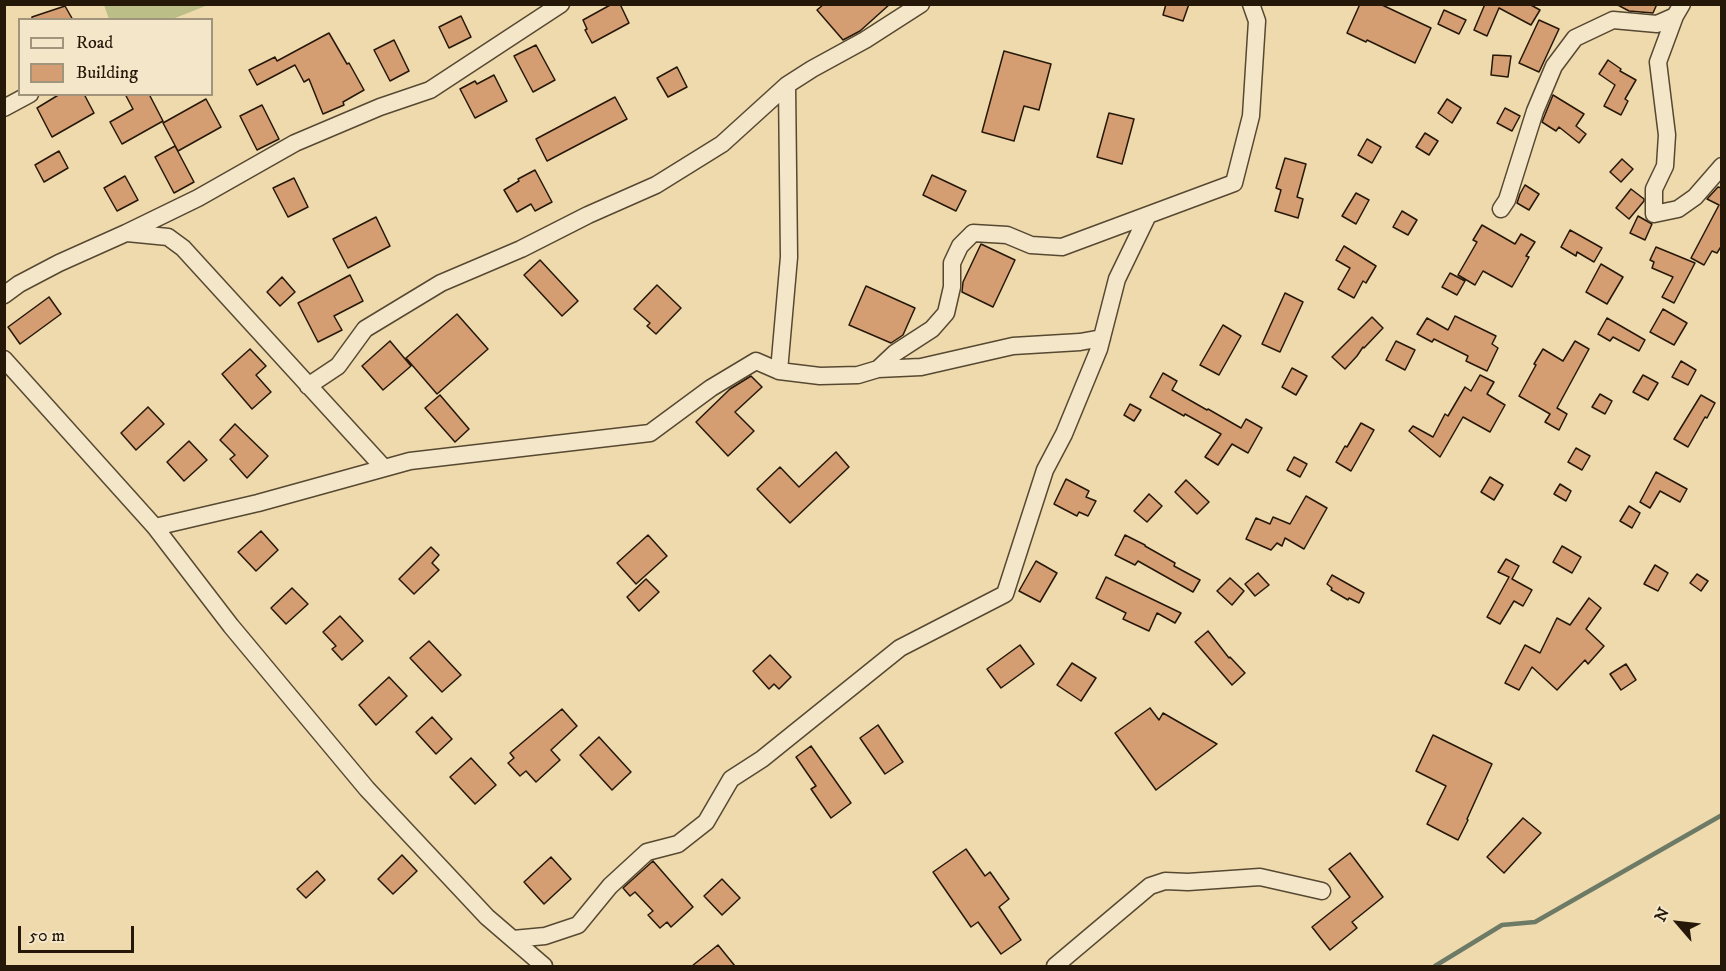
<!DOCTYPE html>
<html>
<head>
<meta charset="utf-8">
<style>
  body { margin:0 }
  #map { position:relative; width:1726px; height:971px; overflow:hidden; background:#eedaac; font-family:"IM FELL DW Pica",serif }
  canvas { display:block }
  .frame { position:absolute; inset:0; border:6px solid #251809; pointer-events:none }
  .legend { position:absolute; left:18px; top:18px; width:195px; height:78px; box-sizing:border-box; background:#f4e7c9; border:2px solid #a1947c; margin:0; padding:8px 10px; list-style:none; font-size:18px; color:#251809 }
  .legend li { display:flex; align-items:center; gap:12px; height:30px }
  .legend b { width:30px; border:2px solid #a1947c }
  .north { position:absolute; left:1648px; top:893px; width:60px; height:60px; -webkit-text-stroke:4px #f4e7c9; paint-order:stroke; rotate:298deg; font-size:16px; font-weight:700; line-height:24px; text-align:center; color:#251809 }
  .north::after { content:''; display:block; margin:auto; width:21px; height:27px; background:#251809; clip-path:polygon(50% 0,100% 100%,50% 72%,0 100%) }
  .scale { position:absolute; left:18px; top:926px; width:116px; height:27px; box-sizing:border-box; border:3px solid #251809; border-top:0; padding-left:8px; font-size:18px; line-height:21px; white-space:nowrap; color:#251809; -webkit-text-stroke:4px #f4e7c9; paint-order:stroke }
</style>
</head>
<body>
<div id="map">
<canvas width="1726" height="971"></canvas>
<div class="frame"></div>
<ul class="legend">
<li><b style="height:8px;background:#f4e7c9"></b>Road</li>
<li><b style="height:16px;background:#d59d72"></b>Building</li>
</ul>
<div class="north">N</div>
<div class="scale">50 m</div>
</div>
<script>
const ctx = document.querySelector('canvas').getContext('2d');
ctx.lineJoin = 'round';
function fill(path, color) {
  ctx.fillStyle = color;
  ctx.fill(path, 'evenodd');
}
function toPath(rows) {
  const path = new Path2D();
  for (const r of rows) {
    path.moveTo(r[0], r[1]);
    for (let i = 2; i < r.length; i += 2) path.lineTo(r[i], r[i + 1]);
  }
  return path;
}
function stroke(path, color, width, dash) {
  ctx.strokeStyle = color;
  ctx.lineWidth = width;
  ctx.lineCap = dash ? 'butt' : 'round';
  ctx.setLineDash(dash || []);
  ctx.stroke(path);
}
fill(toPath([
  [104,5,104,4,208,5,170,20,109,19]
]), '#bbbe87');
stroke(toPath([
  [1435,966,1502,925,1535,922,1722,815]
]), '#6c7a66', 4.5);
const building = toPath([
  [612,4,620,4,629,23,592,43,585,30,587,29,583,20,612,4],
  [824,4,890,4,860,31,843,40,817,10,824,4],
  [1166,4,1189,4,1183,21,1163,15,1166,4],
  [1360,4,1380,4,1431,28,1415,63,1367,40,1366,42,1347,33,1360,4],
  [1485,4,1529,4,1540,10,1531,25,1499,8,1487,36,1474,30,1485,4],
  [1616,4,1657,4,1653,13,1629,11,1616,4],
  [65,6,73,20,32,20,32,17,65,6],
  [1444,10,1466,20,1459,34,1438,24,1444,10],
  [461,16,471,37,449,48,439,27,461,16],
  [1539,20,1559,29,1539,72,1519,63,1539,20],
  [329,33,347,64,349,63,364,90,343,102,344,105,323,114,309,79,304,82,295,65,257,85,249,70,275,57,277,61,329,33],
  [394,40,409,71,390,81,374,50,394,40],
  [536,45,555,80,533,92,514,56,536,45],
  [1004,51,1051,64,1039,110,1024,106,1014,141,982,132,1004,51],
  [1493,55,1511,56,1508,77,1491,75,1493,55],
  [1608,60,1621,69,1620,71,1636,80,1625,99,1628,101,1621,115,1604,106,1615,85,1599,74,1608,60],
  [677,67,687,87,668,97,657,78,677,67],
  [494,75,507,101,475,118,460,89,475,81,477,84,494,75],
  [60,94,84,94,94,113,52,137,37,108,60,94],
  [125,94,149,94,163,121,122,144,110,122,133,109,125,94],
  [1553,95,1584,114,1576,126,1586,134,1579,143,1559,127,1556,131,1542,122,1553,95],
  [615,97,627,119,547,161,536,139,615,97],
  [206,99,221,127,178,151,163,123,206,99],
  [1447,99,1461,108,1452,123,1438,113,1447,99],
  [262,105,279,139,257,150,240,116,262,105],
  [1505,108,1520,116,1512,131,1497,123,1505,108],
  [1109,113,1134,119,1122,164,1097,157,1109,113],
  [1425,133,1438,141,1429,155,1416,147,1425,133],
  [1367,139,1381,147,1372,163,1358,155,1367,139],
  [175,146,194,182,174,193,155,157,175,146],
  [59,151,68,168,44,182,35,165,59,151],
  [1285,158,1306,164,1297,197,1303,199,1298,218,1275,211,1281,190,1276,188,1285,158],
  [1622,159,1633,169,1621,182,1610,172,1622,159],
  [535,170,552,202,535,211,531,204,517,212,504,190,519,181,518,179,535,170],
  [932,175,966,191,956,211,923,195,932,175],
  [125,176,138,200,117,211,104,188,125,176],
  [294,178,308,207,288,217,273,188,294,178],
  [1525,185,1539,194,1529,210,1517,203,1520,194,1525,185],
  [1718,187,1722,188,1722,245,1717,253,1712,251,1704,265,1691,258,1719,205,1707,199,1718,187],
  [1631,189,1644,199,1644,201,1629,219,1616,208,1631,189],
  [1356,193,1369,200,1356,224,1342,216,1356,193],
  [1402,211,1417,220,1408,235,1393,227,1402,211],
  [1638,216,1652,224,1645,240,1630,233,1638,216],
  [376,217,390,246,348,268,333,239,376,217],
  [1482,225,1515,244,1521,234,1535,242,1526,256,1529,257,1512,287,1483,271,1475,285,1458,275,1477,242,1473,240,1482,225],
  [1570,230,1602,248,1594,262,1577,252,1576,256,1561,247,1570,230],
  [981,244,1015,260,993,307,962,292,963,282,981,244],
  [1344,246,1376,266,1366,283,1363,281,1354,298,1338,289,1350,268,1336,260,1344,246],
  [1656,247,1695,263,1674,303,1662,297,1673,277,1652,268,1654,262,1650,260,1656,247],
  [540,260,578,301,562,316,524,275,540,260],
  [1601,264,1623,277,1607,304,1586,292,1601,264],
  [1450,273,1465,281,1457,295,1442,287,1450,273],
  [350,275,363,301,334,316,342,330,318,342,298,303,350,275],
  [282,277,295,292,280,306,267,292,282,277],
  [657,285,681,308,656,334,647,326,650,323,634,309,657,285],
  [866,286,915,308,903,335,891,343,849,325,866,286],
  [1285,293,1303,302,1280,352,1262,344,1285,293],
  [49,297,61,314,20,344,8,327,49,297],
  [1663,309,1687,323,1674,345,1650,332,1663,309],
  [457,314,488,349,437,394,406,358,457,314],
  [1455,316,1496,336,1492,344,1498,348,1487,371,1466,361,1468,356,1434,339,1432,342,1417,334,1427,318,1448,330,1455,316],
  [1372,317,1383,328,1364,348,1363,347,1357,356,1345,369,1332,357,1372,317],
  [1607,318,1645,340,1639,351,1613,337,1610,341,1598,334,1607,318],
  [1223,325,1241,336,1219,375,1200,365,1223,325],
  [390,341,411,366,383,390,362,366,390,341],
  [1396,341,1415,350,1405,370,1386,360,1396,341],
  [1575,341,1589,349,1557,408,1567,414,1559,430,1545,422,1550,414,1519,396,1536,365,1534,364,1543,349,1563,361,1575,341],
  [250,349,266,366,256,375,271,392,252,409,222,374,250,349],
  [1681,361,1696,370,1688,385,1672,377,1681,361],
  [1292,368,1307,376,1296,395,1282,387,1292,368],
  [1163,373,1177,381,1172,390,1207,410,1208,409,1241,428,1246,419,1262,428,1248,453,1232,444,1218,465,1205,457,1221,434,1185,414,1184,416,1150,397,1163,373],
  [1480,375,1494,382,1487,394,1505,405,1490,432,1463,417,1440,457,1409,431,1413,426,1433,437,1445,414,1448,416,1465,387,1471,391,1480,375],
  [1643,375,1658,383,1648,400,1633,392,1643,375],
  [751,376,762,387,735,412,754,431,728,456,696,422,730,389,751,376],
  [1600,394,1612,401,1605,414,1592,407,1600,394],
  [440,395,469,429,455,442,425,408,440,395],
  [1701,395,1715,403,1707,418,1705,417,1688,447,1674,439,1701,395],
  [1130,404,1141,410,1134,421,1124,415,1130,404],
  [148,407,164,424,136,450,121,433,148,407],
  [1361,423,1374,430,1351,471,1336,462,1345,446,1347,447,1361,423],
  [235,424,268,456,247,478,230,459,235,455,220,440,235,424],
  [189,441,207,460,184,481,167,462,189,441],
  [1576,448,1590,456,1582,470,1568,462,1576,448],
  [836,452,849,467,790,523,757,489,780,467,799,487,836,452],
  [1294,457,1307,464,1300,477,1287,470,1294,457],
  [1656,472,1687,489,1680,502,1660,491,1650,508,1640,502,1656,472],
  [1490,477,1503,485,1494,500,1481,492,1490,477],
  [1066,479,1089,491,1086,497,1096,501,1088,516,1079,512,1077,516,1054,504,1066,479],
  [1186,480,1209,502,1197,514,1175,492,1186,480],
  [1560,484,1571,491,1566,501,1554,494,1560,484],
  [1149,494,1162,506,1147,522,1134,511,1149,494],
  [1306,496,1327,508,1304,549,1285,538,1282,546,1277,543,1271,550,1246,539,1256,518,1270,524,1273,517,1290,524,1306,496],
  [1629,506,1640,513,1632,528,1620,521,1629,506],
  [261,531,278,550,256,571,238,552,261,531],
  [648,535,667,556,636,584,617,563,648,535],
  [1125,535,1145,545,1145,546,1175,563,1174,566,1200,580,1193,592,1138,561,1135,565,1115,555,1125,535],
  [1562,546,1581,557,1572,573,1553,562,1562,546],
  [431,547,439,555,432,563,439,570,414,594,399,579,431,547],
  [1506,559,1519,566,1512,579,1532,590,1523,606,1514,601,1500,624,1487,617,1509,577,1498,572,1506,559],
  [1036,561,1057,573,1040,602,1019,591,1036,561],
  [1655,565,1668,573,1658,591,1644,584,1655,565],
  [1258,573,1269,585,1255,596,1245,584,1258,573],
  [1697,574,1708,581,1701,591,1690,583,1697,574],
  [1332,575,1364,593,1359,603,1349,598,1348,600,1331,590,1332,588,1327,584,1332,575],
  [1106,577,1181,613,1175,623,1157,613,1149,631,1123,619,1126,613,1096,598,1106,577],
  [1230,578,1244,591,1232,605,1217,591,1230,578],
  [646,579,659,592,639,611,627,597,646,579],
  [292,588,308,604,286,624,271,608,292,588],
  [1589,598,1601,608,1586,629,1604,646,1588,664,1585,660,1557,690,1532,667,1519,690,1505,683,1525,645,1540,653,1557,618,1570,625,1589,598],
  [340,616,363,641,342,660,332,649,336,646,323,632,340,616],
  [1208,631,1229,658,1230,657,1245,673,1232,685,1195,642,1208,631],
  [429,641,461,675,442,692,410,658,429,641],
  [1020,645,1034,664,1001,688,987,669,1020,645],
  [770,655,791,677,779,689,774,684,769,689,753,671,770,655],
  [1072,663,1096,678,1081,701,1057,685,1072,663],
  [1626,664,1636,680,1621,690,1610,674,1626,664],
  [389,677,407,696,376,725,359,705,389,677],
  [1150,708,1159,720,1163,713,1217,744,1156,790,1115,733,1150,708],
  [562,709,577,726,551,750,560,760,536,782,526,771,520,776,508,763,514,758,510,753,562,709],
  [432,717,452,739,436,754,416,732,432,717],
  [878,725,903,762,885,774,860,738,878,725],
  [1433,735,1492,764,1467,819,1468,820,1458,840,1427,824,1446,786,1416,771,1433,735],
  [599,737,631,772,612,790,580,755,599,737],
  [811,746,851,803,831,818,811,789,816,786,796,757,811,746],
  [471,758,496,785,475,804,450,777,471,758],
  [1523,818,1541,833,1504,873,1487,857,1523,818],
  [966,849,985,876,990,872,1009,899,999,907,1021,940,1001,954,978,922,971,927,933,872,966,849],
  [1350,853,1383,897,1352,922,1357,928,1330,950,1312,927,1350,897,1329,869,1350,853],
  [402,855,417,871,393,894,378,879,402,855],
  [551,857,571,879,544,904,524,882,551,857],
  [653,861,693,907,671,927,667,922,660,928,648,915,653,911,635,892,630,896,623,888,653,861],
  [317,871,325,880,306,898,297,889,317,871],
  [722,879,740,898,722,915,704,896,722,879],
  [718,945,735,966,692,966,718,945]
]);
fill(building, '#d59d72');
stroke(building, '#251809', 1.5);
const minor = toPath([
  [1682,4,1675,16,1658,62,1667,135,1665,166,1654,189,1654,214,1678,209,1695,197,1722,166],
  [4,108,30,94],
  [1501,209,1507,200,1535,111,1554,66,1575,38,1613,20,1657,24,1675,16],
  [127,233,168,237,183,248,384,468],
  [4,295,19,284,59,263,126,233,198,198,295,143,380,107,430,90,561,4],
  [4,359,155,527,231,626,367,789,487,917,544,966],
  [878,369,921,367,1013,346,1080,342,1102,338],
  [779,371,789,257,787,85],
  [308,386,338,366,365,329,441,283,521,249,588,215,656,185,722,144,787,85,812,69,865,40,921,4],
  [155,527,258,503,410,461,650,433,711,388,756,361,779,371,820,376,858,375,878,369,895,353,932,329,946,313,952,287,952,263,960,246,973,233,1007,235,1031,245,1062,247,1234,183,1251,116,1257,21,1251,4],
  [513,939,545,936,578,925,610,886,647,852,678,844,706,822,731,779,762,759,900,648,1005,594,1045,470,1064,434,1099,349,1117,279,1148,215],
  [1055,966,1150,886,1165,881,1188,882,1260,877,1322,891]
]);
stroke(minor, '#574832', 19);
stroke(minor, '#f4e7c9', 16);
</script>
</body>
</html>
